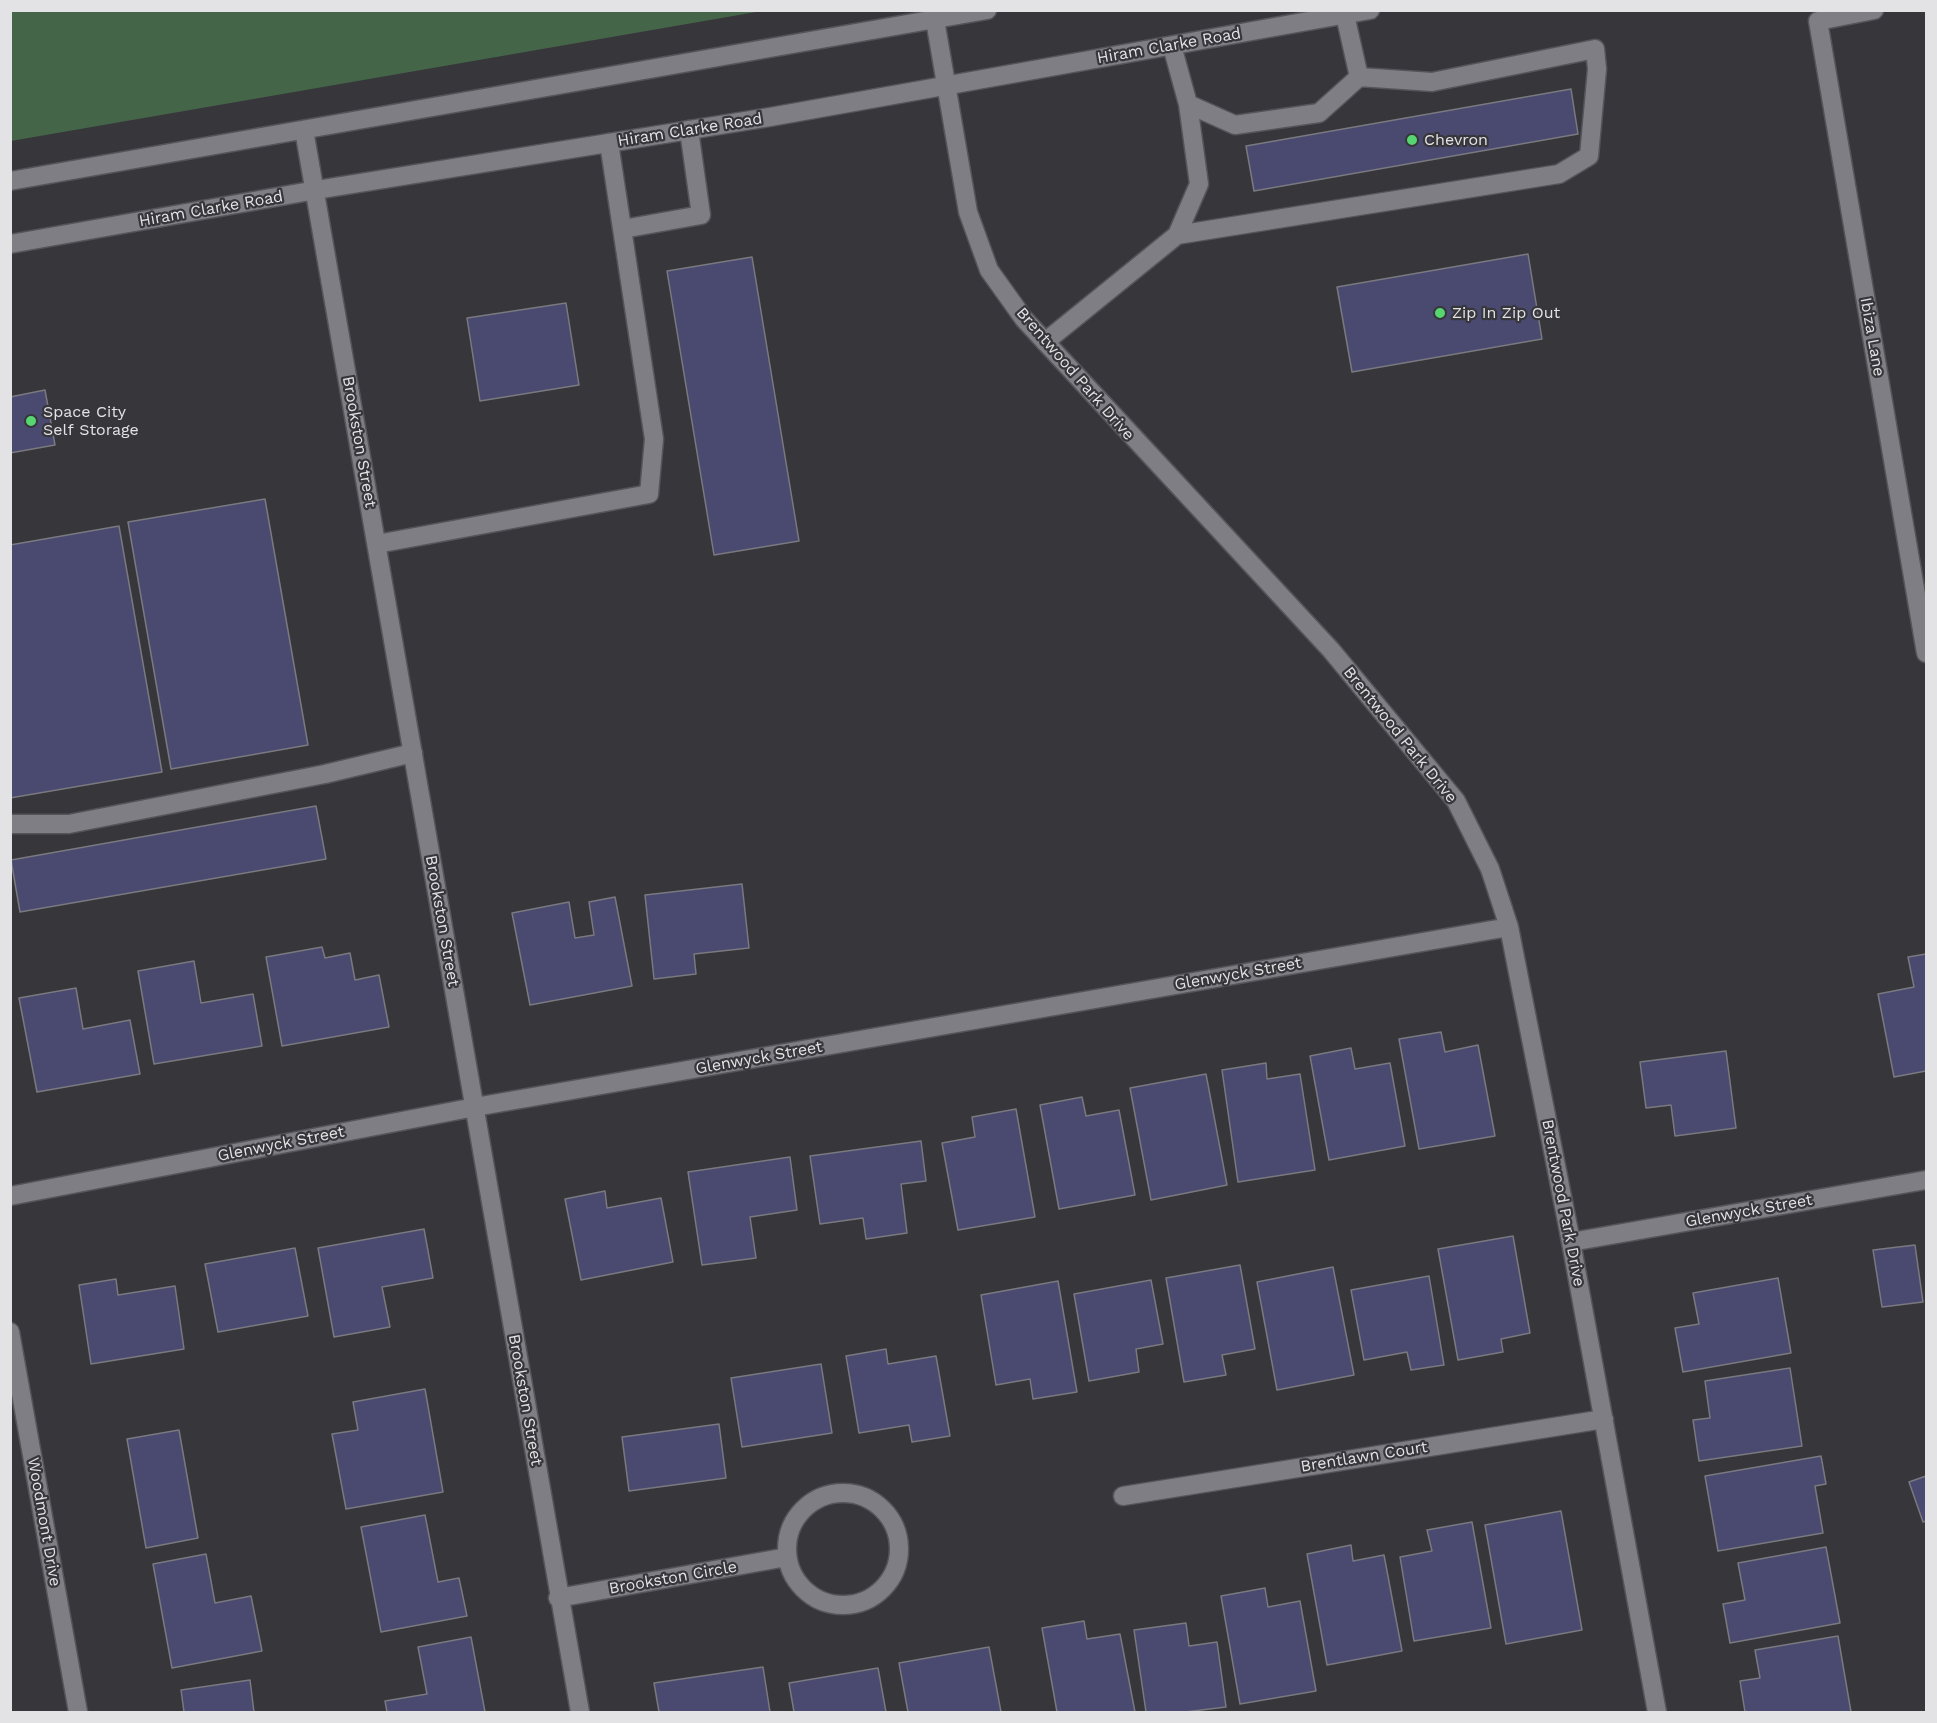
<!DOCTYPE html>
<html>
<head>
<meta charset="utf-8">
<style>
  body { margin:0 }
  #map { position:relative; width:1937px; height:1723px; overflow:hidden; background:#36363b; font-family:"Work Sans",sans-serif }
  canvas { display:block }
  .frame { position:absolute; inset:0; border:12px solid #e3e3e6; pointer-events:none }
</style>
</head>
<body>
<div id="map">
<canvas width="1937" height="1723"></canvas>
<div class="frame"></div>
</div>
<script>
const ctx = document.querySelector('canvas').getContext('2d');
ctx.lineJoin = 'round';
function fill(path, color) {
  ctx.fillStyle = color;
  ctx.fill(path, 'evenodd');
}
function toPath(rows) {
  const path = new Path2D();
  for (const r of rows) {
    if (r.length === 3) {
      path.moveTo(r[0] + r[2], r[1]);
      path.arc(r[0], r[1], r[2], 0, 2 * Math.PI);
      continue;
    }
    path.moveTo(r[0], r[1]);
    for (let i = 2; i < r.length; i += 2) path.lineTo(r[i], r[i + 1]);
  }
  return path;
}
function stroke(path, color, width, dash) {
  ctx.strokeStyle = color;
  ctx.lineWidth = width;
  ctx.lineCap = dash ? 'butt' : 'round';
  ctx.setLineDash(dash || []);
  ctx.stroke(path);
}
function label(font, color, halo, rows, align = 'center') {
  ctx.font = font + ' "Work Sans",sans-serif';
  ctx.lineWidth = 4.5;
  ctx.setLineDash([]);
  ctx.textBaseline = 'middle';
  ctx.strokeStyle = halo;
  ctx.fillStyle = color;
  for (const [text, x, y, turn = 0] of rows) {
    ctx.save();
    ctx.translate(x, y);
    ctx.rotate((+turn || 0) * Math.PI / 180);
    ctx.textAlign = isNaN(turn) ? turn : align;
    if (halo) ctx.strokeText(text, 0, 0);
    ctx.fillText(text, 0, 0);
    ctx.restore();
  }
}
fill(toPath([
  [11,10,762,10,762,11,11,141]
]), '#456549');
const building = toPath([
  [1571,89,1578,134,1254,191,1246,146,1571,89],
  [1528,254,1542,339,1352,372,1337,287,1528,254],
  [752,257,799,541,714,555,667,271,752,257],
  [566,303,579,385,480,401,467,318,566,303],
  [45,390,55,445,10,453,10,397,45,390],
  [265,499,308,745,171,769,128,522,265,499],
  [119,526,162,772,10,798,10,545,119,526],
  [316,806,326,859,20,912,11,860,316,806],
  [742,884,749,948,694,954,696,974,654,979,645,895,742,884],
  [615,897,632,986,530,1005,512,913,569,902,575,938,594,935,589,902,615,897],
  [322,947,325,958,350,953,355,980,379,975,389,1027,282,1046,266,957,322,947],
  [1926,954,1926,1071,1894,1077,1878,994,1914,987,1908,957,1926,954],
  [194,961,201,1003,253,994,262,1046,154,1064,138,971,194,961],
  [76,988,83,1029,130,1020,140,1074,37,1092,19,998,76,988],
  [1441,1032,1445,1052,1478,1045,1495,1136,1419,1149,1399,1039,1441,1032],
  [1351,1048,1355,1069,1390,1063,1405,1146,1329,1160,1310,1056,1351,1048],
  [1726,1051,1736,1128,1675,1136,1671,1105,1646,1108,1640,1062,1726,1051],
  [1266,1063,1267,1079,1300,1074,1315,1170,1238,1182,1222,1070,1266,1063],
  [1206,1074,1227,1185,1151,1200,1130,1088,1206,1074],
  [1082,1097,1086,1116,1119,1110,1135,1195,1059,1209,1040,1105,1082,1097],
  [1016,1109,1035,1217,958,1230,942,1143,975,1137,972,1117,1016,1109],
  [921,1141,926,1181,901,1184,907,1233,866,1239,863,1218,820,1224,810,1156,921,1141],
  [790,1157,797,1210,750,1217,756,1258,702,1265,688,1172,790,1157],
  [605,1191,607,1208,661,1198,673,1262,581,1280,565,1199,605,1191],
  [424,1229,433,1278,382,1287,390,1327,334,1337,318,1248,424,1229],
  [1513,1236,1530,1333,1501,1339,1503,1352,1458,1360,1438,1249,1513,1236],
  [1915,1245,1923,1302,1882,1307,1873,1250,1915,1245],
  [295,1248,308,1316,218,1332,205,1264,295,1248],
  [1240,1265,1255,1349,1222,1355,1226,1375,1184,1382,1166,1278,1240,1265],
  [1333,1267,1354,1375,1277,1390,1257,1282,1333,1267],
  [1429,1276,1444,1365,1411,1370,1407,1352,1364,1360,1351,1290,1429,1276],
  [1778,1278,1791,1353,1683,1372,1675,1328,1699,1324,1693,1293,1778,1278],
  [116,1279,118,1295,175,1286,184,1349,91,1364,79,1285,116,1279],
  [1151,1280,1163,1344,1136,1349,1139,1372,1089,1381,1074,1294,1151,1280],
  [1058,1281,1077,1392,1033,1399,1030,1379,996,1385,981,1295,1058,1281],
  [886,1349,888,1364,936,1356,950,1436,912,1442,909,1425,859,1433,846,1356,886,1349],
  [821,1364,832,1433,742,1447,731,1378,821,1364],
  [1790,1368,1802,1446,1699,1461,1693,1420,1710,1418,1705,1381,1790,1368],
  [425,1389,443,1492,346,1509,332,1434,358,1430,353,1402,425,1389],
  [719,1424,726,1478,629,1491,622,1437,719,1424],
  [179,1430,198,1538,146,1548,127,1439,179,1430],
  [1821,1456,1826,1484,1815,1486,1823,1533,1718,1551,1705,1476,1821,1456],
  [1926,1476,1926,1521,1923,1522,1909,1482,1926,1476],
  [1561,1511,1582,1630,1506,1644,1485,1525,1561,1511],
  [425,1515,438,1582,459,1578,467,1616,381,1632,361,1527,425,1515],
  [1472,1522,1491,1628,1414,1641,1400,1557,1432,1551,1427,1530,1472,1522],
  [1351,1545,1353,1561,1384,1555,1402,1651,1327,1665,1307,1554,1351,1545],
  [1826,1547,1840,1623,1730,1643,1723,1604,1745,1600,1738,1563,1826,1547],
  [206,1554,215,1603,251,1596,262,1651,172,1668,153,1564,206,1554],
  [1265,1588,1268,1607,1300,1601,1316,1691,1240,1704,1221,1596,1265,1588],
  [1084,1621,1087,1639,1120,1634,1135,1712,1057,1712,1042,1628,1084,1621],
  [1186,1623,1189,1646,1217,1642,1226,1707,1185,1712,1146,1712,1134,1630,1186,1623],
  [1838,1636,1851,1712,1745,1712,1740,1681,1760,1678,1755,1650,1838,1636],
  [471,1637,485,1712,387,1712,385,1701,427,1694,418,1647,471,1637],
  [989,1647,1001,1712,908,1712,899,1663,989,1647],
  [763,1667,770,1712,659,1712,654,1683,763,1667],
  [878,1668,886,1712,794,1712,789,1683,878,1668],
  [250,1680,254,1712,184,1712,181,1690,250,1680]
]);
fill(building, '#4a4a71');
stroke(building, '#79797f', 1.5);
const lane = toPath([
  [1874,10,1818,21,1926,653],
  [1172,46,1188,104,1235,125,1319,113,1359,77,1345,15],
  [623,229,701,215,689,130],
  [1177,235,1199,184,1188,104],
  [1045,342,1177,235,1559,174,1589,156,1597,69,1595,49,1432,82,1359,77],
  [377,544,649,494,654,439,609,143],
  [10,824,69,824,325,774,413,753]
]);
const street = toPath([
  [935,20,968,212,989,270,1024,319,1331,650,1456,801,1490,869,1509,927,1571,1242,1657,1712],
  [304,130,580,1712],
  [10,1196,475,1107,1509,927],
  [1571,1242,1926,1180],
  [10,1332,78,1712],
  [843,1549,56],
  [1123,1496,1604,1419],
  [558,1598,787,1557]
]);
const secondary = toPath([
  [10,181,987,10],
  [10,244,316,190,770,117,1370,10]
]);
stroke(lane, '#545559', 21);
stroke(street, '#545559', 21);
stroke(secondary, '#545559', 21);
stroke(lane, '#7e7e84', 18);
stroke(street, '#7e7e84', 18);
stroke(secondary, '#7e7e84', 18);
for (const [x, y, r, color] of [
  [1412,140,6,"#57d570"],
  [1440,313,6,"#57d570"],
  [31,421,6,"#57d570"]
]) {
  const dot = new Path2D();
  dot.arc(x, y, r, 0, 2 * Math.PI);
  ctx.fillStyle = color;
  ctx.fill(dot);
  stroke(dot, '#36363b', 2);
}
label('16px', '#e3e3e6', '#36363b', [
  ["Hiram Clarke Road",1169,46,-10],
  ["Hiram Clarke Road",690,130,-9],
  ["Hiram Clarke Road",211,209,-10],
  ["Ibiza Lane",1872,337,80],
  ["Brentwood Park Drive",1075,374,49],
  ["Brookston Street",359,442,80],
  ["Brentwood Park Drive",1400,735,51],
  ["Brookston Street",442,921,80],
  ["Glenwyck Street",1238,974,-10],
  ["Glenwyck Street",759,1058,-10],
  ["Glenwyck Street",281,1144,-11],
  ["Brentwood Park Drive",1563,1203,79],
  ["Glenwyck Street",1749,1211,-10],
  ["Brookston Street",525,1400,80],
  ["Brentlawn Court",1364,1457,-9],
  ["Woodmont Drive",44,1522,80],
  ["Brookston Circle",673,1578,-10]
]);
label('16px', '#e3e3e6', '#36363b', [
  ["Chevron",1424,140],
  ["Zip In Zip Out",1452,313],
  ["Space City",43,412],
  ["Self Storage",43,430]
], 'left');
</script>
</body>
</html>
